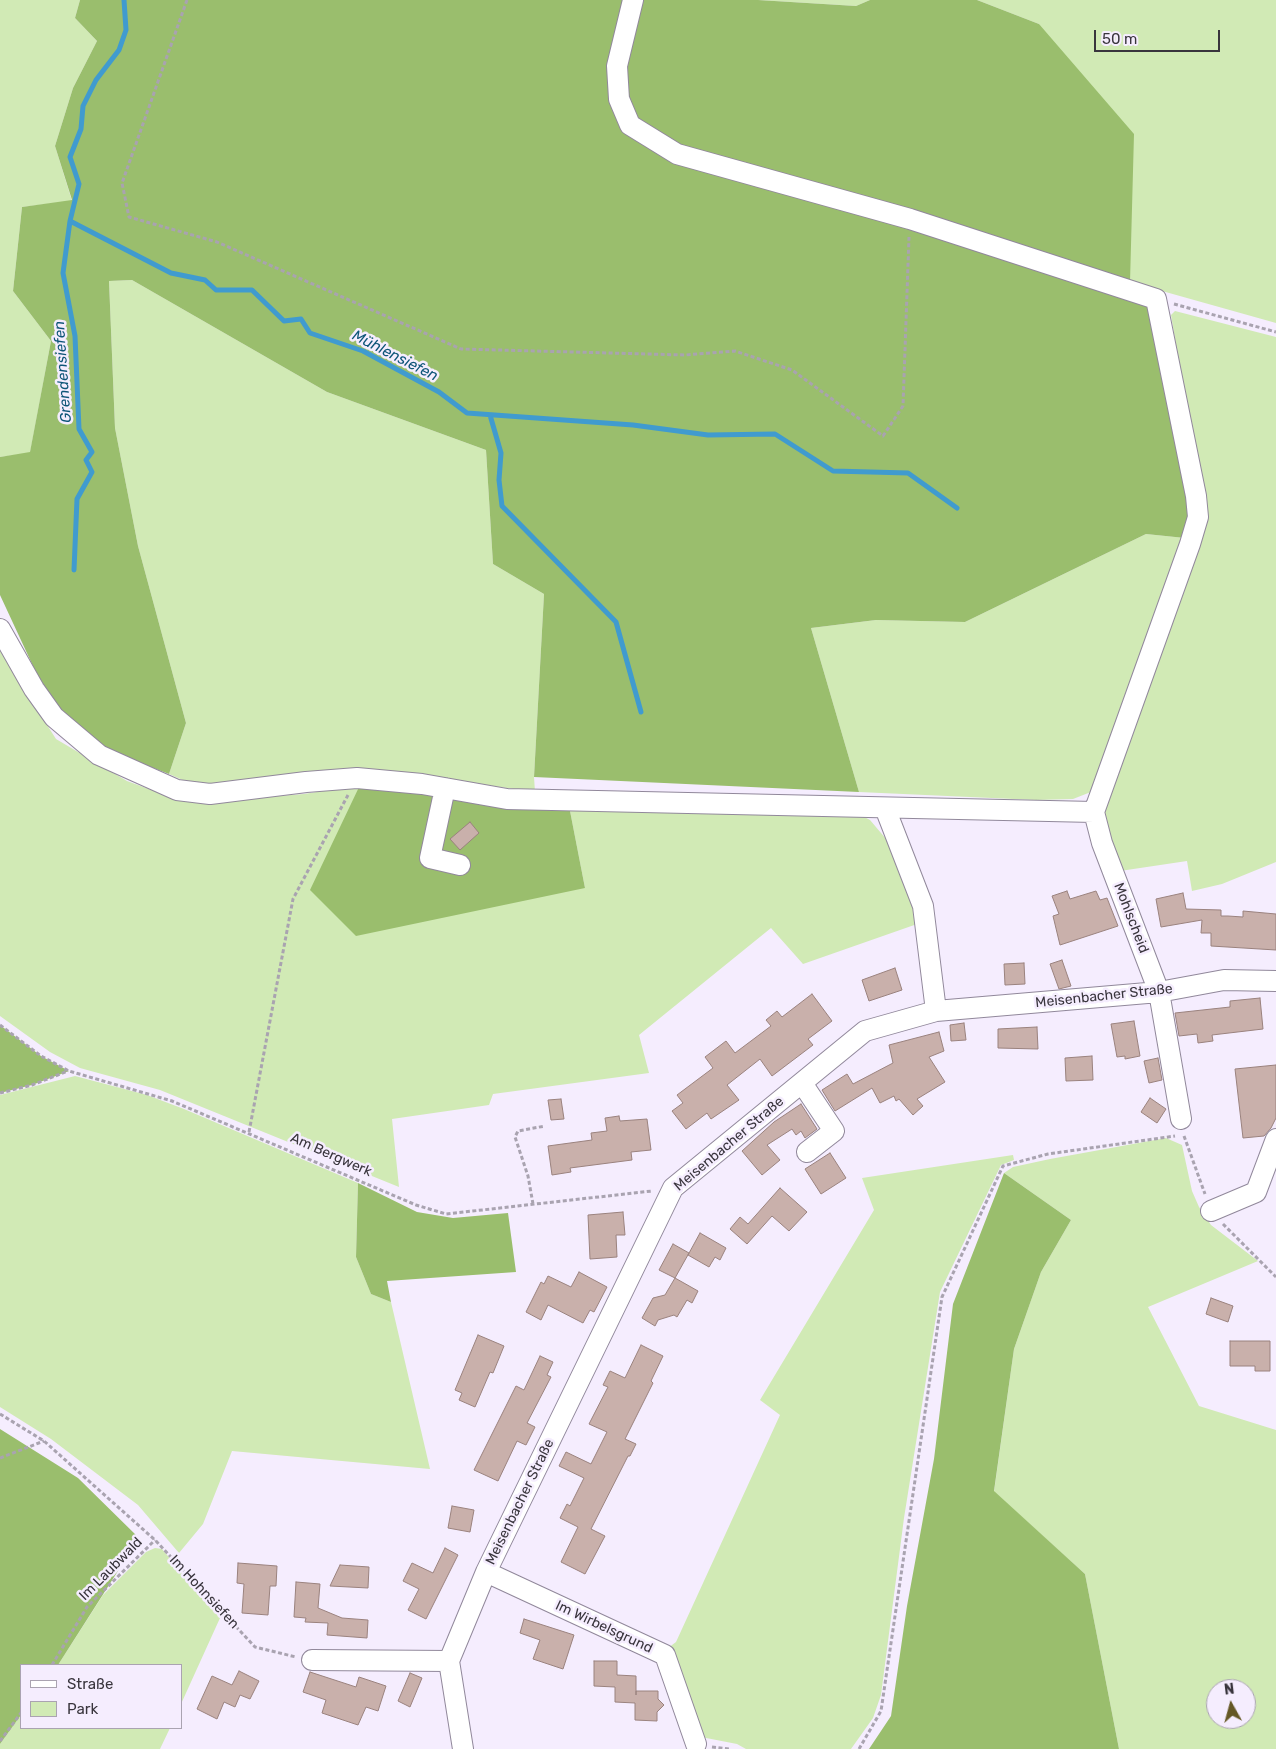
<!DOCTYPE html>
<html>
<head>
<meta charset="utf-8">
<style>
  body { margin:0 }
  #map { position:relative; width:1276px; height:1749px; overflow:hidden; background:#f5edfe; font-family:Rubik,sans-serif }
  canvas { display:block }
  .legend { position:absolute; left:20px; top:1664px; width:162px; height:65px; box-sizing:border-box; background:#f5edfe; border:1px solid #aaa3b1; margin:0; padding:6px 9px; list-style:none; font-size:15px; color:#39353d }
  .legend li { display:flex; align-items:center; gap:10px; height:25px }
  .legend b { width:25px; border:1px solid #aaa3b1 }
  .north { position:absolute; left:1206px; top:1679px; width:50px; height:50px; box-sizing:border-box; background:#f5edfe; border:1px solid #aaa3b1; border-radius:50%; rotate:353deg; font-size:14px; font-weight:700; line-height:20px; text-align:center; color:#39353d }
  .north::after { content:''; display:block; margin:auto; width:18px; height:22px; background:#655825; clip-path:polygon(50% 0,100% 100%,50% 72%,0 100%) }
  .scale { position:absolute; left:1094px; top:30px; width:126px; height:22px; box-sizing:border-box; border:2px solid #39353d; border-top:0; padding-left:6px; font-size:15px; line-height:18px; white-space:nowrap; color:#39353d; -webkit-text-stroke:4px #f5edfe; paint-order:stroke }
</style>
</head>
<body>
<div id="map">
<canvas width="1276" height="1749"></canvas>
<ul class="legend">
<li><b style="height:6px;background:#fff"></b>Straße</li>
<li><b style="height:14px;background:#d1eab5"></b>Park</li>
</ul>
<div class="north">N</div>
<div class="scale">50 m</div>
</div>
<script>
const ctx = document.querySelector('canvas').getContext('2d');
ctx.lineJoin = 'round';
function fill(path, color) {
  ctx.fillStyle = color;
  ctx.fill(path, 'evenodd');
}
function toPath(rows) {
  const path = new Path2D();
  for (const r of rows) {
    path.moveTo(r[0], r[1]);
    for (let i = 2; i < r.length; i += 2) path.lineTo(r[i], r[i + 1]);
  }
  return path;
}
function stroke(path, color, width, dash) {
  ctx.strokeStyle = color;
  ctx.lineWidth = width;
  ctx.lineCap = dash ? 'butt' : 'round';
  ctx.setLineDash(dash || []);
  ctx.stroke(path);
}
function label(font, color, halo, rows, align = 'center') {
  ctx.font = font + ' Rubik,sans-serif';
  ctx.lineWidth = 5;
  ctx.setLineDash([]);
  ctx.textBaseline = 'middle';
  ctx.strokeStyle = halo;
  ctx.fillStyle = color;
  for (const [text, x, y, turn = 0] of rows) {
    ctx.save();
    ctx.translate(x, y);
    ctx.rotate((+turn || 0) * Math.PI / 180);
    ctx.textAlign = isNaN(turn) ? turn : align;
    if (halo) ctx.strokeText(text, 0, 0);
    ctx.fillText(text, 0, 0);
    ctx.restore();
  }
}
fill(toPath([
  [0,0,80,0,75,18,97,41,73,88,55,146,72,201,22,207,13,291,51,341,30,453,0,457],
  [758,0,870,0,856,6],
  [977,0,1276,0,1276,323,1130,282,1039,24],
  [132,280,327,392,486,450,493,564,544,594,534,777,535,792,429,777,196,786,169,774,186,723,138,546,115,428,109,281],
  [1175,311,1276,337,1276,862,1222,884,1192,891,1187,861,1120,871,1105,838,1104,800,1195,546,1191,436,1171,315],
  [1146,534,1185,538,1096,790,1073,799,1036,800,859,792,811,628,876,620,965,622],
  [0,641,21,684,56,739,127,781,168,796,211,801,304,794,360,785,585,888,570,811,851,810,870,820,892,846,920,923,803,964,771,928,639,1035,649,1073,493,1094,489,1105,392,1119,399,1187,160,1090,80,1068,50,1052,0,1016],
  [75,1076,147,1095,184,1109,358,1183,356,1257,371,1294,391,1302,430,1469,232,1451,203,1524,179,1553,138,1505,51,1439,0,1407,0,1095],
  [1166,1138,1182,1145,1192,1191,1199,1207,1211,1225,1258,1261,1148,1307,1199,1406,1276,1430,1276,1749,1119,1749,1085,1574,994,1492,1014,1349,1041,1272,1071,1220,1004,1173,1013,1167,1050,1159],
  [1216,1689,1246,1689,1246,1719,1216,1719],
  [1013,1155,1014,1160,1001,1165,940,1292,904,1518,881,1695,873,1718,851,1749,746,1749,737,1744,701,1737,668,1648,676,1642,780,1415,760,1400,874,1210,862,1178],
  [155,1548,162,1549,220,1618,181,1704,181,1665,58,1665,103,1595,146,1552],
  [21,1715,21,1728,170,1728,160,1749,0,1749,0,1744]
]), '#d1eab5');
fill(toPath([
  [80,0,758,0,856,6,870,0,977,0,1039,24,1134,134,1130,282,1153,316,1191,503,1185,538,1146,534,965,622,876,620,811,628,859,792,534,777,544,594,493,564,486,450,327,392,132,280,109,281,115,428,138,546,186,723,169,774,109,751,65,715,39,679,0,595,0,457,30,452,51,341,13,291,22,207,72,200,55,146,73,88,97,41,75,18],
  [360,785,496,805,570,811,585,888,356,936,310,890],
  [0,1025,41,1056,69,1071,32,1085,0,1093],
  [1004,1173,1071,1220,1041,1272,1014,1349,994,1491,1085,1574,1119,1749,869,1749,891,1716,907,1606,934,1459,953,1304],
  [358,1183,417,1212,453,1218,508,1213,516,1272,387,1281,391,1302,371,1294,356,1257],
  [0,1429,78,1478,139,1538,58,1665,21,1665,21,1715,0,1744]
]), '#9abe6d');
stroke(toPath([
  [124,0,126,30,119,50,96,80,83,106,81,129,70,157,79,184,70,221,171,273,205,280,216,290,252,290,284,321,301,319,310,333,363,351,439,392,467,413,633,425,708,435,775,434,833,471,908,473,957,508],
  [70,221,63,273,75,336,79,429,92,452,86,460,92,472,77,499,74,570],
  [490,415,501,453,499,480,502,506,616,622,641,712]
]), '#409bcf', 5);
const building = toPath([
  [470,822,479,833,460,850,450,839,470,822],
  [1067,891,1070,899,1096,891,1100,900,1107,898,1118,926,1060,945,1053,916,1059,914,1052,896,1067,891],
  [1183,893,1186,909,1221,910,1221,916,1228,916,1243,917,1243,911,1276,914,1276,950,1211,946,1211,933,1201,933,1202,920,1161,927,1156,899,1183,893],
  [1062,960,1071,986,1059,989,1050,964,1062,960],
  [1024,963,1025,984,1005,985,1004,964,1024,963],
  [895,968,902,990,869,1001,862,980,895,968],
  [812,994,832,1021,808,1039,813,1045,772,1076,760,1059,727,1085,739,1100,711,1119,707,1113,686,1129,672,1111,683,1103,677,1095,713,1068,705,1057,726,1041,735,1053,771,1026,766,1020,777,1011,782,1017,812,994],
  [1260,998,1263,1029,1212,1035,1213,1041,1198,1043,1197,1034,1179,1036,1175,1013,1230,1007,1230,1001,1260,998],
  [1134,1021,1140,1056,1125,1059,1125,1056,1117,1057,1111,1024,1134,1021],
  [964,1023,966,1040,951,1041,950,1025,964,1023],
  [1037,1027,1038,1049,998,1048,998,1029,1037,1027],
  [939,1032,944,1051,929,1057,945,1082,917,1099,923,1106,913,1115,899,1099,896,1101,894,1096,880,1103,872,1088,835,1111,822,1090,847,1074,853,1084,893,1063,889,1045,939,1032],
  [1092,1056,1093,1080,1066,1081,1065,1058,1092,1056],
  [1158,1058,1162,1080,1149,1083,1144,1061,1158,1058],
  [1276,1065,1276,1118,1271,1128,1264,1136,1243,1138,1235,1069,1276,1065],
  [1150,1098,1166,1109,1157,1123,1141,1112,1150,1098],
  [561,1099,564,1119,551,1120,548,1100,561,1099],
  [801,1104,817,1129,805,1138,801,1131,796,1135,792,1129,767,1145,780,1160,762,1175,742,1151,774,1122,801,1104],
  [619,1116,620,1121,647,1119,651,1150,631,1152,632,1160,570,1168,571,1172,552,1175,548,1146,592,1140,591,1133,607,1131,605,1118,619,1116],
  [830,1153,846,1178,821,1194,805,1169,830,1153],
  [780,1188,807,1212,789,1231,772,1216,747,1244,730,1229,740,1217,748,1224,780,1188],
  [623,1212,625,1235,616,1235,617,1257,590,1259,588,1215,623,1212],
  [700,1233,726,1248,720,1260,715,1257,709,1267,688,1255,700,1233],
  [673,1244,689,1253,675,1278,659,1270,673,1244],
  [579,1272,607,1287,594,1312,590,1310,583,1323,548,1305,541,1320,526,1312,541,1282,544,1284,548,1276,571,1287,579,1272],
  [675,1278,698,1291,692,1303,687,1300,677,1317,674,1315,658,1320,655,1326,642,1318,653,1298,665,1295,675,1278],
  [1211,1298,1233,1306,1228,1322,1206,1314,1211,1298],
  [478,1335,504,1346,493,1373,490,1372,475,1407,459,1400,462,1393,455,1390,478,1335],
  [1230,1341,1270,1341,1270,1371,1255,1371,1255,1366,1230,1366,1230,1341],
  [641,1345,663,1356,651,1381,653,1383,625,1439,636,1444,630,1456,628,1456,591,1529,605,1536,585,1574,561,1562,578,1527,560,1518,567,1504,570,1506,584,1478,559,1466,566,1452,591,1464,607,1432,589,1424,608,1387,603,1385,610,1371,625,1378,641,1345],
  [540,1356,553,1362,547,1375,551,1377,527,1423,535,1427,526,1445,517,1441,498,1481,474,1470,516,1386,524,1390,540,1356],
  [452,1506,474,1510,470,1532,448,1528,452,1506],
  [445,1548,458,1555,426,1619,408,1610,419,1589,403,1581,412,1563,433,1573,445,1548],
  [238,1563,277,1566,276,1586,270,1586,268,1615,242,1613,244,1584,237,1583,238,1563],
  [340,1565,369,1567,368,1588,330,1586,340,1565],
  [296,1582,320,1584,318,1608,342,1618,368,1620,367,1638,327,1635,328,1623,305,1622,306,1618,294,1617,296,1582],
  [524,1619,574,1635,563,1669,533,1659,540,1640,520,1633,524,1619],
  [594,1661,617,1661,617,1675,636,1676,636,1695,636,1691,658,1691,658,1699,664,1705,657,1712,657,1721,635,1720,635,1703,615,1702,615,1687,594,1686,594,1661],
  [239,1671,259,1681,250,1699,240,1695,235,1707,224,1702,217,1719,197,1709,212,1676,232,1685,239,1671],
  [310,1672,356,1687,359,1677,386,1686,378,1711,366,1707,358,1725,322,1713,326,1700,303,1692,310,1672],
  [410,1673,422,1678,410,1707,398,1701,410,1673]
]);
fill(building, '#c9b0ab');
stroke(building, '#9a827e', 1);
const minor = toPath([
  [633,0,617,66,619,99,630,125,677,154,910,219,1156,299,1196,496,1198,517,1190,544,1094,812,1102,843,1159,992,1181,1119],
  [0,629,34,689,54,717,99,755,177,790,210,794,306,782,357,778,422,784,507,799,1094,812],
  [445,788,430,858,460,865],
  [885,808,923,906,936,1011],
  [802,1083,834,1131,807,1152],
  [1211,1211,1256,1192,1276,1139],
  [486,1572,665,1655,696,1744],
  [312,1660,449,1661],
  [463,1749,449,1661,486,1572,673,1188,865,1031,936,1011,1159,992,1224,980,1276,981]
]);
stroke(minor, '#91889b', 22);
stroke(toPath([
  [187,0,122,183,129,217,217,242,461,349,685,355,735,351,792,370,883,436,903,406,909,237],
  [1174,304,1276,332],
  [0,1025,41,1056,69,1071,172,1101,416,1205,446,1214,652,1191],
  [0,1093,32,1085,68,1071],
  [249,1132,293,899,348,795],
  [1184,1136,1205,1194],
  [533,1204,528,1176,515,1137,518,1131,545,1126],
  [1223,1224,1276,1277],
  [0,1414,44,1441,155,1540,255,1647,296,1657],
  [0,1458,44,1441],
  [52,1665,87,1607,155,1540],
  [0,1741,21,1713],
  [712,1747,729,1749],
  [859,1749,881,1711,942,1297,1003,1166,1048,1154,1175,1136]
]), '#a9a3b0', 3, [4, 2.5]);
stroke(minor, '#fff', 20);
label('14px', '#39353d', '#f5edfe', [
  ["Mohlscheid",1131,918,69],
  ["Meisenbacher Straße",1104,996,-6],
  ["Meisenbacher Straße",729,1144,-40],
  ["Am Bergwerk",331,1155,24],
  ["Meisenbacher Straße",520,1502,-64],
  ["Im Laubwald",111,1569,-45],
  ["Im Hohnsiefen",204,1592,47],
  ["Im Wirbelsgrund",604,1627,25]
]);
label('italic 15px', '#0e5578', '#f5edfe', [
  ["Mühlensiefen",395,356,27],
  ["Grendensiefen",63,372,-94]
]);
</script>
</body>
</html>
